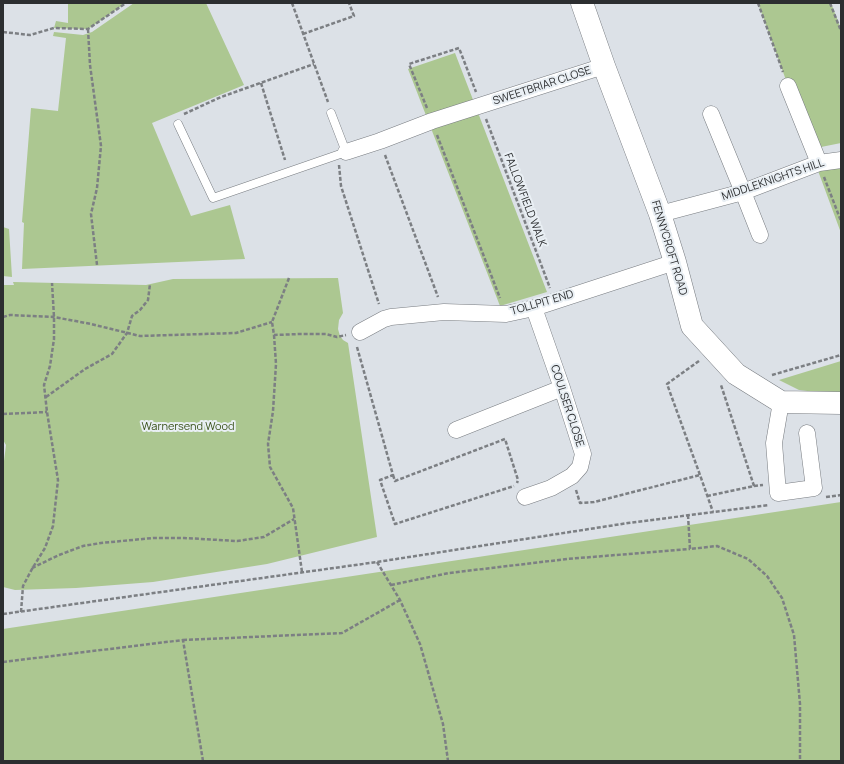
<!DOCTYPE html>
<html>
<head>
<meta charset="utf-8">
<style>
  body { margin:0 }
  #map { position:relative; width:844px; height:764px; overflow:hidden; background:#dce1e7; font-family:Manrope,sans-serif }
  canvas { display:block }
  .frame { position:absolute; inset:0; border:4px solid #2c2e30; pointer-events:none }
</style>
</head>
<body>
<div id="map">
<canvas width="844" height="764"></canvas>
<div class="frame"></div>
</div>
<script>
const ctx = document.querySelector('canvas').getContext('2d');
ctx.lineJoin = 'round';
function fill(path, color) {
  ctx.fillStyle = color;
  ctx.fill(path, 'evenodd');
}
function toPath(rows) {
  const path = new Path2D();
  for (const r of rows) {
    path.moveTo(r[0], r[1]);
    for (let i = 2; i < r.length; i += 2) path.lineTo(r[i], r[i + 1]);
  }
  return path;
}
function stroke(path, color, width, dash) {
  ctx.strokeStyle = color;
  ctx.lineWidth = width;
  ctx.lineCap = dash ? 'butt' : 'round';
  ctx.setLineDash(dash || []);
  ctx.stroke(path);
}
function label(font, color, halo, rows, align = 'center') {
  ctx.font = font + ' Manrope,sans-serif';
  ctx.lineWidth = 4;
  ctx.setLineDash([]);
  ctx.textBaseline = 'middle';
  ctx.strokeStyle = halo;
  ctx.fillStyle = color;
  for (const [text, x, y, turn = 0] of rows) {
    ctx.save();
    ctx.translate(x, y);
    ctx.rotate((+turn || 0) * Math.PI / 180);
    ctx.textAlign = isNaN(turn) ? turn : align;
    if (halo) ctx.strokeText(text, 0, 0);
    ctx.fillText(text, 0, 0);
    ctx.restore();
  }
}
fill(toPath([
  [68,3,126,3,88,29,54,28,56,21,68,23],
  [134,3,206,3,244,85,152,123,191,216,230,205,245,259,22,269,24,223,22,222,31,108,58,111,66,38,53,36,54,32,83,35,92,32],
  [758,3,831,3,841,29,841,143,811,149],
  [455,53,547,292,500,306,408,69],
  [841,165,841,233,817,168],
  [3,227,9,229,12,277,3,276],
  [338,278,343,313,339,320,338,329,340,336,343,340,348,343,377,537,267,564,153,582,76,588,15,590,3,587,3,469,6,445,3,440,3,285,14,285,13,282,146,285,173,279],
  [841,361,841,395,799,390,779,380],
  [841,502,841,761,3,761,3,629]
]), '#acc791');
const lane = toPath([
  [178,124,213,198,346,152,331,113]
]);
const street = toPath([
  [788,86,819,163],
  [711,114,743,192,760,235],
  [346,152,380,141,432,121,604,66],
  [660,214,743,192,819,163,841,160],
  [360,332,384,319,391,317,444,312,506,314,534,308,675,262],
  [781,402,774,443,778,493,814,488,807,433],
  [456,430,562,388],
  [525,497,551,488,572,476,580,467,583,454,562,388,534,308]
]);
const secondary = toPath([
  [582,3,604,66,660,214,675,262,692,326,736,374,781,402,841,403]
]);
stroke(lane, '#787c81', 9);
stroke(street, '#787c81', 17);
stroke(secondary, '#787c81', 23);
stroke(toPath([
  [292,3,328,102],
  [758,3,783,72],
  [830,3,841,31],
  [88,29,90,65,101,146,97,188,91,214,97,265],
  [3,32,30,35,54,28,88,29,126,3],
  [303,34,354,16,349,3],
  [261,83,285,160],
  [427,108,409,64,459,48,476,92],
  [184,114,221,97,314,64],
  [486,119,550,288],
  [437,135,500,298],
  [385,155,438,297],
  [339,165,341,186,379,304],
  [824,177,841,221],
  [289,278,272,322,274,335,300,334,326,334,337,337,346,335],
  [3,317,10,315,54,317,91,324,140,336,236,333,272,322],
  [274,335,276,364,273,411,268,444,270,467,293,508,302,572],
  [357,347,393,475,380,480,395,524,514,486],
  [699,361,667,384,700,475,713,512],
  [772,375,841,355],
  [46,397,85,369,112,354,127,333,132,316,140,310,148,300,150,284],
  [3,414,47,412],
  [393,475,395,481,505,439,518,480,517,483],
  [754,486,763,485],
  [576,490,580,503,594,502,700,475],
  [707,496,754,486,721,385],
  [826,497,841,495],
  [688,515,690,549,717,546,748,559,767,576,782,598,794,635,800,704,800,761],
  [377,562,400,600,420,644,443,724,448,761],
  [32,568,59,555,83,546,101,543,153,538,184,538,237,541,264,537,294,519],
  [391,585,449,573,567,559,690,549],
  [21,612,23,586,32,569,45,548,53,526,58,480,47,412,44,385,50,366,54,339,54,317,52,283],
  [3,614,377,562,628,523,769,505],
  [183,640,342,633,400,600],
  [3,662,183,640,203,761]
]), '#7c7f83', 2.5, [4, 2]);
stroke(lane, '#fff', 8);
stroke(street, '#fff', 16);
stroke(secondary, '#fff', 22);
label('11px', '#2c2e30', '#e9eff4', [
  ["SWEETBRIAR CLOSE",542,86,-18],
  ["MIDDLEKNIGHTS HILL",773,180,-19],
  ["FALLOWFIELD WALK",525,200,69],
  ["FENNYCROFT ROAD",669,248,73],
  ["TOLLPIT END",542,303,-16],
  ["COULSER CLOSE",567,406,72]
]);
label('11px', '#385119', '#e9eff4', [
  ["Warnersend Wood",188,427]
]);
</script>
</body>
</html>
